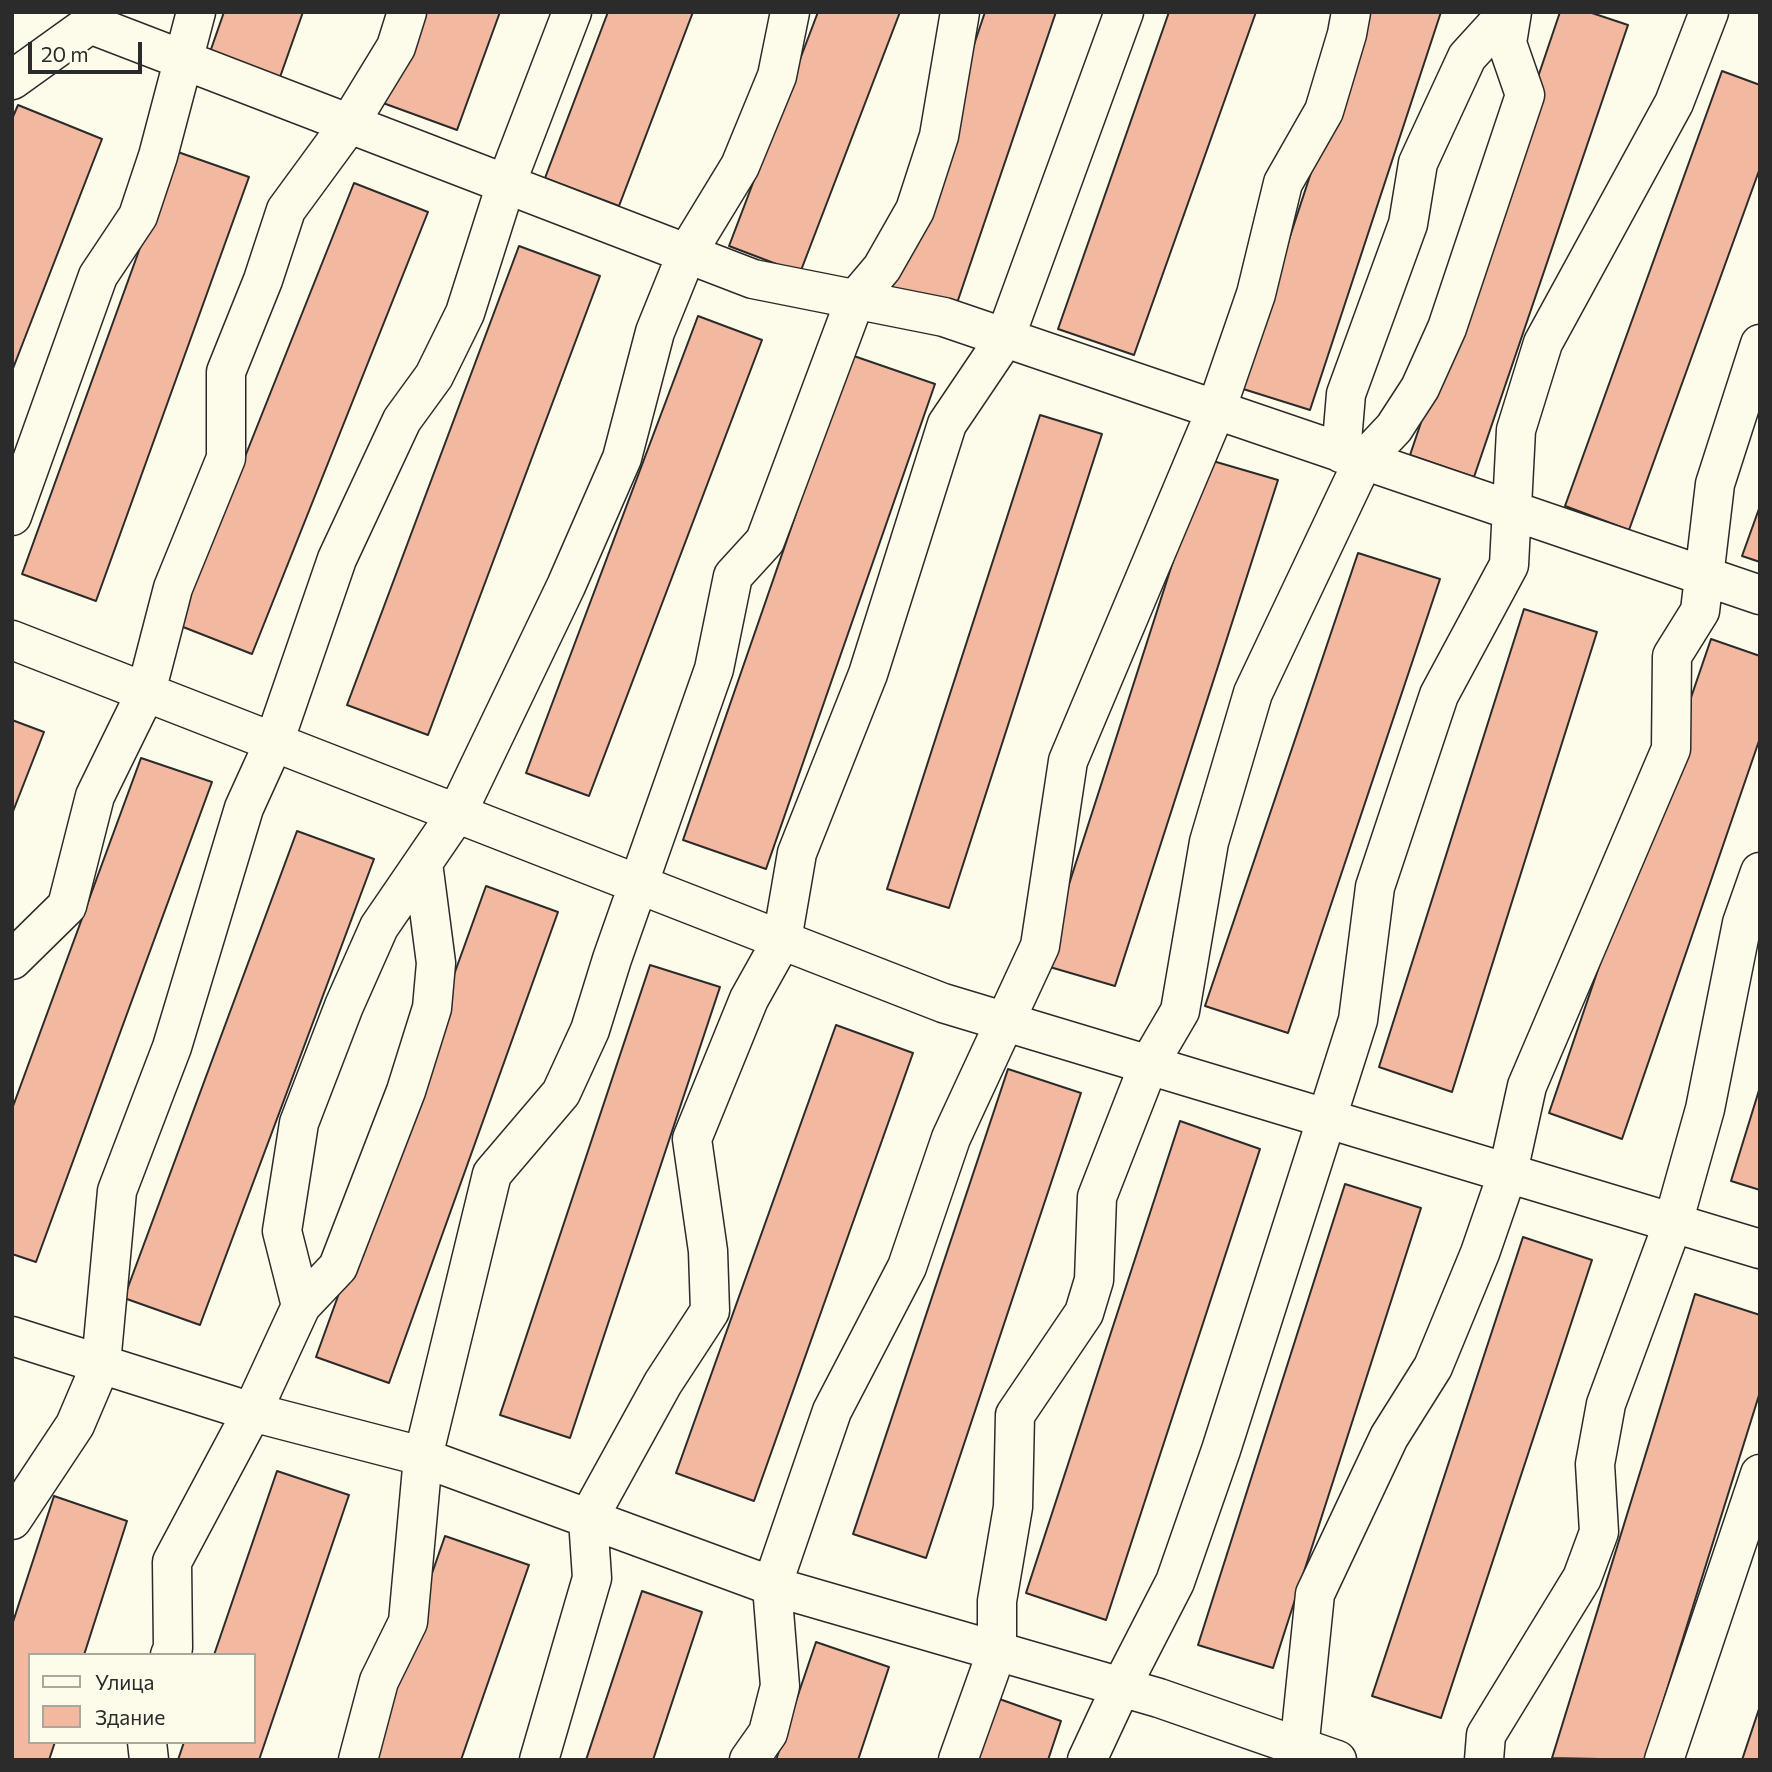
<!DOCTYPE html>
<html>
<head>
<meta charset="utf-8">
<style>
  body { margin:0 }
  #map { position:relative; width:1772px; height:1772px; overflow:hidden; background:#fdfbea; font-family:Commissioner,sans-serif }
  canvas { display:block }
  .frame { position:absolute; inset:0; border:14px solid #2b2b2b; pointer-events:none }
  .legend { position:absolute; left:28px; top:1653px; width:228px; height:91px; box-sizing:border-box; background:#fdfbea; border:2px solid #a9a89e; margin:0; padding:9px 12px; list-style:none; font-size:21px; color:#2b2b2b }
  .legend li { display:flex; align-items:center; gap:14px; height:35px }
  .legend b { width:35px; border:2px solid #a9a89e }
  .scale { position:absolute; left:28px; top:42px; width:114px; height:32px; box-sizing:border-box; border:4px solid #2b2b2b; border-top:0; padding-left:9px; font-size:21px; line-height:24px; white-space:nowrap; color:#2b2b2b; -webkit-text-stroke:5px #fdfbea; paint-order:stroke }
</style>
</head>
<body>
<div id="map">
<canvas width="1772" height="1772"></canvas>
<div class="frame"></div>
<ul class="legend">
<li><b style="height:9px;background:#fdfbea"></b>Улица</li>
<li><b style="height:19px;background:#f2b8a0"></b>Здание</li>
</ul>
<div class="scale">20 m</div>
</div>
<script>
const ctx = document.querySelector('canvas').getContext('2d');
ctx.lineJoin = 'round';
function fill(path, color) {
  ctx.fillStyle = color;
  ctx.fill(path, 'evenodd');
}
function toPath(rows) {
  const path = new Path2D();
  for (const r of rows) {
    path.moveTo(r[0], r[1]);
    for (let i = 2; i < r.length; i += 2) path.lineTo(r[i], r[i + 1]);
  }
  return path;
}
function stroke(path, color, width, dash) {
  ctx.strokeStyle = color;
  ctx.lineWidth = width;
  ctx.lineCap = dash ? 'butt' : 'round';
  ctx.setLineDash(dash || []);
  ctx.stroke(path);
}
const building = toPath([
  [224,12,303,12,279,80,209,55,224,12],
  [417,12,500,12,457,130,383,103,417,12],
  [608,12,693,12,619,206,545,178,608,12],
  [818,12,900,12,800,273,729,246,818,12],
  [985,12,1056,12,955,309,892,288,985,12],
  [1169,12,1256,12,1134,355,1058,329,1169,12],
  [1364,12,1441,12,1310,410,1240,388,1364,12],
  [1560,12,1589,12,1628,25,1474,477,1410,455,1560,12],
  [1722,71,1760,85,1760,168,1629,530,1565,506,1722,71],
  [18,105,102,139,12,371,12,119,18,105],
  [175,151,249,177,96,601,22,574,175,151],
  [354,183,428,212,252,654,178,625,354,183],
  [519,246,600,276,428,735,347,705,519,246],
  [698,316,762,340,589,796,526,773,698,316],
  [851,355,935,384,766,869,683,840,851,355],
  [1040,415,1102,434,949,908,887,889,1040,415],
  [1206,459,1278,480,1115,986,1043,965,1206,459],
  [1760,506,1760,562,1742,556,1760,506],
  [1358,553,1440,579,1288,1033,1205,1006,1358,553],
  [1524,609,1597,632,1452,1092,1379,1067,1524,609],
  [1711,639,1760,656,1760,738,1622,1139,1549,1113,1711,639],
  [12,720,44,732,12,814,12,720],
  [141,758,212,782,36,1262,12,1254,12,1109,141,758],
  [297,831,374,859,200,1325,124,1298,297,831],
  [486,886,558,912,389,1383,316,1357,486,886],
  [650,965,720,987,570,1438,500,1415,650,965],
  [836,1025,913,1053,754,1501,676,1473,836,1025],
  [1008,1069,1081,1093,926,1558,853,1534,1008,1069],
  [1760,1087,1760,1190,1731,1181,1760,1087],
  [1180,1121,1260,1149,1106,1620,1026,1593,1180,1121],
  [1345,1184,1421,1208,1273,1668,1198,1645,1345,1184],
  [1523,1237,1592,1260,1441,1718,1372,1696,1523,1237],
  [1695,1294,1760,1315,1760,1392,1645,1760,1552,1758,1695,1294],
  [277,1471,349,1495,259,1760,178,1760,184,1742,254,1742,254,1655,214,1655,277,1471],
  [54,1496,127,1521,84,1655,30,1655,30,1742,55,1742,49,1760,12,1760,12,1625,54,1496],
  [445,1536,529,1565,461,1760,367,1760,445,1536],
  [642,1591,702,1612,653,1760,586,1760,642,1591],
  [816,1642,889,1667,858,1760,776,1760,816,1642],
  [991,1696,1061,1721,1048,1760,969,1760,991,1696],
  [1760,1706,1760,1760,1742,1760,1760,1706]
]);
fill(building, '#f2b8a0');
stroke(building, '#2b2b2b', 2);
const minor = toPath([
  [12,80,90,24,753,279,944,317,1760,595],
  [1341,453,1346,394,1408,224,1418,163,1467,57,1508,12],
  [12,516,98,276,138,216,158,156,196,12],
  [12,640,943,1003,1760,1249],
  [12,960,67,906,95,796,146,692,173,588,226,458,226,372,263,280,286,210,349,124,396,47,407,12],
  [301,1306,338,1267,406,1091,432,1008,436,963,423,863],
  [12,1336,252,1412,410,1453,772,1586,1159,1698,1337,1760],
  [12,1520,75,1425,101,1364,117,1191,172,1047,244,808,274,742,337,559,402,420,434,376,465,313,506,184,572,12],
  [170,1655,173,1648,172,1562,252,1412,301,1306,282,1231,299,1123,344,1006,379,927,457,813,566,586,622,458,655,332,687,253,740,166,777,76,790,12],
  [147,1742,149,1760],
  [358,1760,379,1681,408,1622,423,1457,492,1174,561,1093,590,1030,612,959,714,669,733,576,765,541,855,300,882,268,915,210,939,136,960,12],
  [539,1760,592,1578,588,1519,663,1383,710,1311,708,1251,692,1139,749,999,782,940,797,853,868,674,947,424,1005,338,1124,12],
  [749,1760,768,1733,780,1686,772,1586,832,1411,907,1267,951,1138,1040,946,1068,761,1216,410,1256,294,1283,183,1324,111,1347,34,1351,12],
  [958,1760,997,1651,997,1601,1013,1507,1015,1415,1084,1313,1094,1280,1097,1197,1149,1064,1180,1011,1209,842,1253,693,1363,461,1394,428,1420,388,1447,328,1525,95,1507,43,1512,12],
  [1087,1760,1121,1687,1175,1582,1221,1450,1358,1020,1375,887,1439,695,1509,565,1516,430,1543,343,1674,103,1709,12],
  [1298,1760,1315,1594,1389,1437,1433,1367,1480,1253,1508,1172,1527,1086,1671,749,1672,656,1700,611,1715,484,1760,344],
  [1484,1760,1486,1735,1582,1578,1599,1532,1595,1464,1606,1404,1673,1223,1705,1109,1742,923,1760,872],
  [1664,1760,1760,1474]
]);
stroke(minor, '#2b2b2b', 41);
stroke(minor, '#fdfbea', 38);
</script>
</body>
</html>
